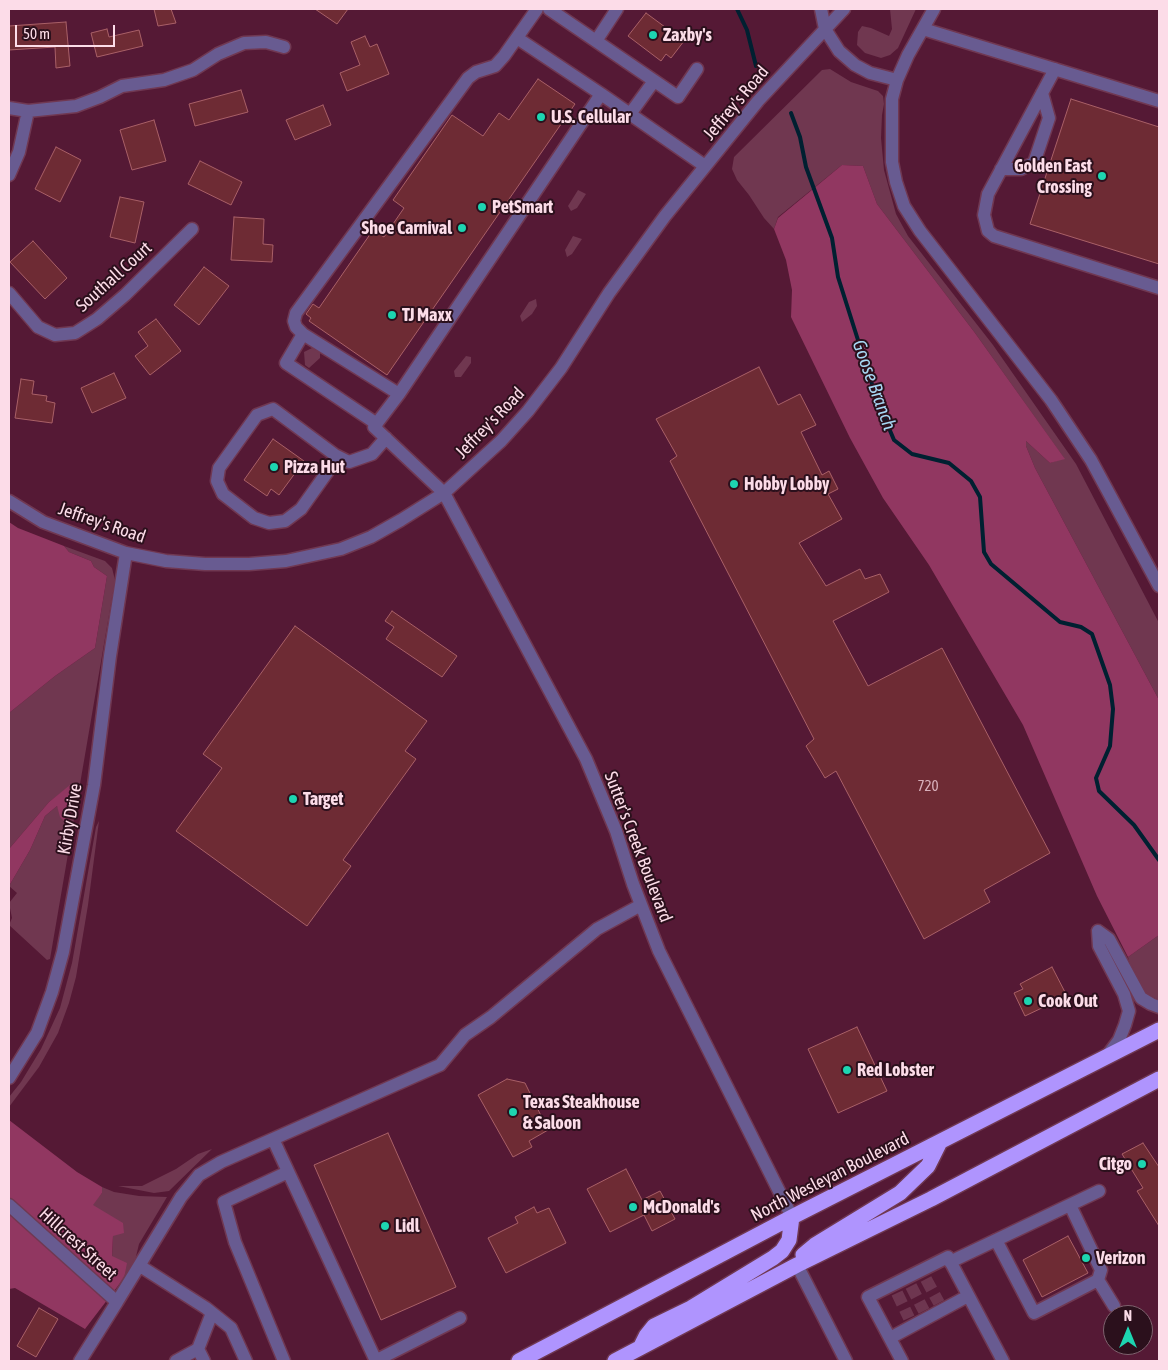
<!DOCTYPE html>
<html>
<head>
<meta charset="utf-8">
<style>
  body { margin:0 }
  #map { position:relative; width:1168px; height:1370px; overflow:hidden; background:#551935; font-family:"Asap Condensed",sans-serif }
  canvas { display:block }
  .frame { position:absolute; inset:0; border:10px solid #fcdce8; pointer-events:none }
  .north { position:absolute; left:1103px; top:1305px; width:50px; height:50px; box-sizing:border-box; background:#2b101c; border:1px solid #7f626e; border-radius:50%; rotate:0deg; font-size:14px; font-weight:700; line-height:20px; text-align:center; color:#fcdce8 }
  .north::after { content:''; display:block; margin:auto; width:18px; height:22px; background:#1dd5b1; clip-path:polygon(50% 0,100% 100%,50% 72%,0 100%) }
  .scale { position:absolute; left:15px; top:25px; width:100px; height:22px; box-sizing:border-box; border:2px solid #fcdce8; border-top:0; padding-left:6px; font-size:15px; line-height:18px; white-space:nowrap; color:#fcdce8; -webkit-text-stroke:4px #2b101c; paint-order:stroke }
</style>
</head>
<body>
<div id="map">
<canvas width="1168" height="1370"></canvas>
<div class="frame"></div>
<div class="north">N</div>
<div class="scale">50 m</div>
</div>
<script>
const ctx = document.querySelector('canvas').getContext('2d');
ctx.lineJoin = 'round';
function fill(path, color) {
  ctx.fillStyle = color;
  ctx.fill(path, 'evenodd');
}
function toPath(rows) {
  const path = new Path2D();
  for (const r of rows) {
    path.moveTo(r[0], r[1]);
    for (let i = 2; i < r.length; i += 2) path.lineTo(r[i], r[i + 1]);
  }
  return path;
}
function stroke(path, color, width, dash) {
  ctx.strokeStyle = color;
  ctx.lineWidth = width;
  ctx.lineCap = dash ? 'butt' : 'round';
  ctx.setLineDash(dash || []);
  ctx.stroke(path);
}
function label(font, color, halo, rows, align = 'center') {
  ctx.font = font + ' "Asap Condensed",sans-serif';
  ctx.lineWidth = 4;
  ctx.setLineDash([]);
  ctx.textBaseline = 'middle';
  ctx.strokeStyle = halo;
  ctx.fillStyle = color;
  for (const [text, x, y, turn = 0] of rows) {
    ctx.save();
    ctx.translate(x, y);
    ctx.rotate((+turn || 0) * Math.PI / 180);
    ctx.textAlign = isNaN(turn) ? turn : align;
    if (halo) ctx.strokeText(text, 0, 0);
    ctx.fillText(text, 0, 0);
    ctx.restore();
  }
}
fill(toPath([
  [890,9,916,9,898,48,890,55,881,58,865,53,857,45,858,32,862,26,871,28,889,36,892,29],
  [830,69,851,82,878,91,883,96,884,104,882,115,881,138,884,170,896,214,908,236,993,345,1076,464,1159,623,1159,700,1035,468,1026,446,1026,441,1050,463,1064,458,975,333,877,204,863,166,842,165,778,217,774,229,764,218,749,195,737,180,732,169,734,157,822,70],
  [578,190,586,194,577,208,571,211,568,206],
  [573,236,582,239,572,254,567,257,565,250],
  [536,299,537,306,532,314,522,322,520,316,529,302],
  [312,348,320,350,320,358,309,368,305,365,304,352],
  [466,356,471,357,471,363,461,377,455,377,454,371],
  [64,546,105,561,112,568,115,580,50,959,47,960,9,925,12,918,9,903,17,893,9,886,30,850,45,816,57,806,66,823,71,818,70,786,49,802,9,849,9,713,55,676,95,648,107,576,94,567,91,561,69,552],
  [99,821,88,905,76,977,69,1003,58,1033,39,1067,9,1107,9,1097,21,1082,41,1049,60,1008,72,963,96,827],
  [1159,935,1159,1000,1147,994,1138,986,1131,969,1128,957],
  [212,1149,169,1191,154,1193,118,1186,142,1186,176,1169,198,1154],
  [102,1187,114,1192,139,1196,167,1197,139,1244,134,1265,124,1278,112,1257,113,1235,92,1205,102,1193]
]), '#703750');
fill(toPath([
  [842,165,863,166,877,204,975,333,1065,459,1050,463,1026,441,1026,446,1035,468,1159,700,1159,935,1128,957,1097,896,1023,725,929,565,883,498,850,438,791,317,792,290,786,260,774,229,778,218],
  [9,522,18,528,64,546,69,552,91,561,94,567,107,576,95,648,55,676,9,713],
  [70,785,71,818,66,823,60,817,57,806,45,816,30,850,9,886,9,849,49,802],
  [9,1120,77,1172,102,1187,102,1193,93,1205,123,1223,124,1233,113,1236,112,1256,127,1263,124,1278,85,1329,15,1288,9,1289]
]), '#913761');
stroke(toPath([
  [737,9,747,30,756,66],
  [791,113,800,137,806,167,832,238,838,277,877,400,894,440,912,454,949,463,971,481,980,497,984,552,991,564,1060,622,1081,627,1092,634,1110,685,1113,709,1110,746,1096,778,1099,791,1134,825,1159,860]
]), '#002031', 4);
const building = toPath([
  [154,9,171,9,176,23,158,26,154,9],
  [315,9,348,9,337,24,315,9],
  [646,13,684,41,671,58,666,54,661,61,628,36,646,13],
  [66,22,70,66,56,68,55,47,9,50,9,26,66,22],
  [107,29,109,37,139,30,143,46,97,57,91,33,107,29],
  [365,36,370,47,377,44,389,74,347,91,340,73,360,65,351,42,365,36],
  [538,79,575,104,387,375,309,321,311,318,306,314,313,304,319,308,373,230,384,237,404,208,393,200,452,115,483,136,499,113,509,120,538,79],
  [241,90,248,112,195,126,189,104,241,90],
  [1071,99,1159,127,1159,264,1030,224,1071,99],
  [323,105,331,125,295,140,286,120,323,105],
  [154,120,166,161,132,170,120,130,154,120],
  [56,147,81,160,60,202,35,189,56,147],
  [200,161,242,182,231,205,188,184,200,161],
  [120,197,144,202,135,243,110,237,120,197],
  [234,217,264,219,263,244,273,245,272,262,231,260,234,217],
  [33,241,67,278,45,299,10,262,33,241],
  [204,267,229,286,199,325,174,305,204,267],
  [156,319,181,351,150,375,135,356,148,346,138,332,156,319],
  [759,367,778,405,800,394,816,425,801,432,822,475,829,471,838,489,828,494,842,519,799,543,826,586,860,569,865,579,880,574,889,592,833,621,868,686,942,648,1050,853,984,890,990,902,924,939,836,771,825,778,806,746,814,739,670,461,677,456,656,419,759,367],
  [114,373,126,398,92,413,81,388,114,373],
  [21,379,34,381,32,394,47,396,46,401,55,403,52,423,15,418,21,379],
  [273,439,304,461,279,495,271,489,267,496,244,480,273,439],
  [392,611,457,656,442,677,386,639,394,627,385,621,392,611],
  [295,626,427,721,405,751,416,759,343,860,351,866,307,926,176,831,222,768,203,754,295,626],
  [1052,967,1067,996,1025,1016,1014,993,1023,989,1020,984,1052,967],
  [857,1027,887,1091,838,1113,808,1049,857,1027],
  [507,1079,525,1083,548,1130,529,1141,532,1147,513,1157,478,1095,507,1079],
  [388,1133,456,1287,381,1320,314,1165,388,1133],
  [1143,1143,1159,1167,1159,1226,1137,1191,1143,1188,1122,1154,1143,1143],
  [626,1169,642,1200,660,1191,675,1219,652,1231,644,1215,610,1232,587,1189,626,1169],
  [534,1207,537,1213,549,1208,566,1243,506,1273,488,1238,518,1223,515,1217,534,1207],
  [1068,1236,1088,1273,1042,1297,1023,1260,1068,1236],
  [39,1308,58,1319,36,1357,17,1346,39,1308]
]);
fill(building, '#6e2b34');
stroke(building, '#a96067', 1);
stroke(toPath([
  [926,1279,939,1303],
  [911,1286,924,1311],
  [897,1293,909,1318]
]), '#6e3650', 12, [12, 6]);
const minor = toPath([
  [549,9,678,97,697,69],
  [821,9,825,29,839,51,855,65,870,73,897,80],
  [934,9,908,55,897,80,892,99,892,162,896,182,904,206,920,231,1051,400,1091,460,1159,586],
  [923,29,1159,101],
  [517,38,601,94],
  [596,41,617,9],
  [1055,69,988,194,984,215,988,231,994,236,1159,288],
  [9,108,28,111,76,106,100,97,122,86,164,80,193,70,218,54,244,43,266,42,284,47],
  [630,114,654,81],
  [705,166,601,94,399,394,374,427,444,493,586,759,616,831,633,884,659,951,792,1217],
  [1001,169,1021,169,1034,163,1049,118,1042,93],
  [9,175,19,152,28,111],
  [9,293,38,327,55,335,75,333,97,319,125,295,192,229],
  [303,334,296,327,294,321,296,313,468,78,476,72,495,66,504,56,537,9],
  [377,424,286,363,303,334,399,394],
  [338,457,301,509,285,521,269,523,254,518,223,494,217,481,219,468,257,415,273,409,335,455,349,462,372,454,386,438],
  [9,501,43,522,126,553,166,561,205,564,249,564,286,561,341,549,371,537,401,520,444,493,501,441,528,411,561,368,609,293,665,216,758,101,844,9],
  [1098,931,1099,946,1124,994,1129,1011,1125,1025,1119,1040,1107,1056],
  [1098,931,1109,939,1141,998,1151,1004,1159,1007],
  [9,1078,37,1033,52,992,63,952,94,785,110,656,126,553],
  [273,1139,376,1361],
  [9,1205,117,1302,80,1361],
  [996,1240,1034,1313,1098,1280,1101,1270,1070,1205],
  [950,1262,1099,1191],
  [797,1265,846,1361],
  [140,1266,206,1308,231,1328,246,1361],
  [1098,1280,1114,1306],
  [117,1302,181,1197,199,1175,221,1162,440,1065,465,1035,491,1017,597,929,641,905],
  [890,1338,968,1296],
  [176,1361,198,1349],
  [204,1361,198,1349,212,1313],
  [284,1361,235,1242,224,1202,288,1172],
  [375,1361,460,1318],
  [902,1361,868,1297,948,1257,1003,1361]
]);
const highway = toPath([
  [803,1255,815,1245,900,1193,928,1166,940,1142],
  [640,1348,646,1336,654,1326,691,1308,773,1258,782,1251,789,1240,792,1217],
  [519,1361,792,1217,1159,1030],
  [615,1361,797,1265,931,1199,1159,1079]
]);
stroke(minor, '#703852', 15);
stroke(highway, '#703852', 18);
stroke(minor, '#685b91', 12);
stroke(highway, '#af94fe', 15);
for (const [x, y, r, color] of [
  [653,35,5,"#1dd5b1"],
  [541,117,5,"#1dd5b1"],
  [1102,176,5,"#1dd5b1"],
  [482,207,5,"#1dd5b1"],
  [462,228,5,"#1dd5b1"],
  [392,315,5,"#1dd5b1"],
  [274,467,5,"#1dd5b1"],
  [734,484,5,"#1dd5b1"],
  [293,799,5,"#1dd5b1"],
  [1028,1001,5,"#1dd5b1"],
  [847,1070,5,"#1dd5b1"],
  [513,1112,5,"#1dd5b1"],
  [1142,1164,5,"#1dd5b1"],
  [633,1207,5,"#1dd5b1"],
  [385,1226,5,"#1dd5b1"],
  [1086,1258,5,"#1dd5b1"]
]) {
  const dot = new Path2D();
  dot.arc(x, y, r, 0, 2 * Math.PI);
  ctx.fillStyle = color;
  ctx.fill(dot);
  stroke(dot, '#2b101c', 2);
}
label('15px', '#d8b0bb', null, [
  ["720",928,786]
]);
label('bold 18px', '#fcdce8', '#2b101c', [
  ["Zaxby's",663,35],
  ["U.S. Cellular",551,117],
  ["Golden East",1092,166,"right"],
  ["Crossing",1092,187,"right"],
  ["PetSmart",492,207],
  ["Shoe Carnival",452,228,"right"],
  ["TJ Maxx",402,315],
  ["Pizza Hut",284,467],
  ["Hobby Lobby",744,484],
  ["Target",303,799],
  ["Cook Out",1038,1001],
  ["Red Lobster",857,1070],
  ["Texas Steakhouse",523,1102],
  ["& Saloon",523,1123],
  ["Citgo",1132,1164,"right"],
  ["McDonald's",643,1207],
  ["Lidl",395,1226],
  ["Verizon",1096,1258]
], 'left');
label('18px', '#fcdce8', '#2b101c', [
  ["Jeffrey's Road",736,103,-50],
  ["Southall Court",114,277,-42],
  ["Jeffrey's Road",490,423,-46],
  ["Jeffrey's Road",102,523,19],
  ["Kirby Drive",70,819,-80],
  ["Sutter's Creek Boulevard",638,847,69],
  ["North Wesleyan Boulevard",830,1177,-27],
  ["Hillcrest Street",78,1244,42]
]);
label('italic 19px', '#a7d7f3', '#2b101c', [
  ["Goose Branch",874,385,70]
]);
</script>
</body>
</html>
